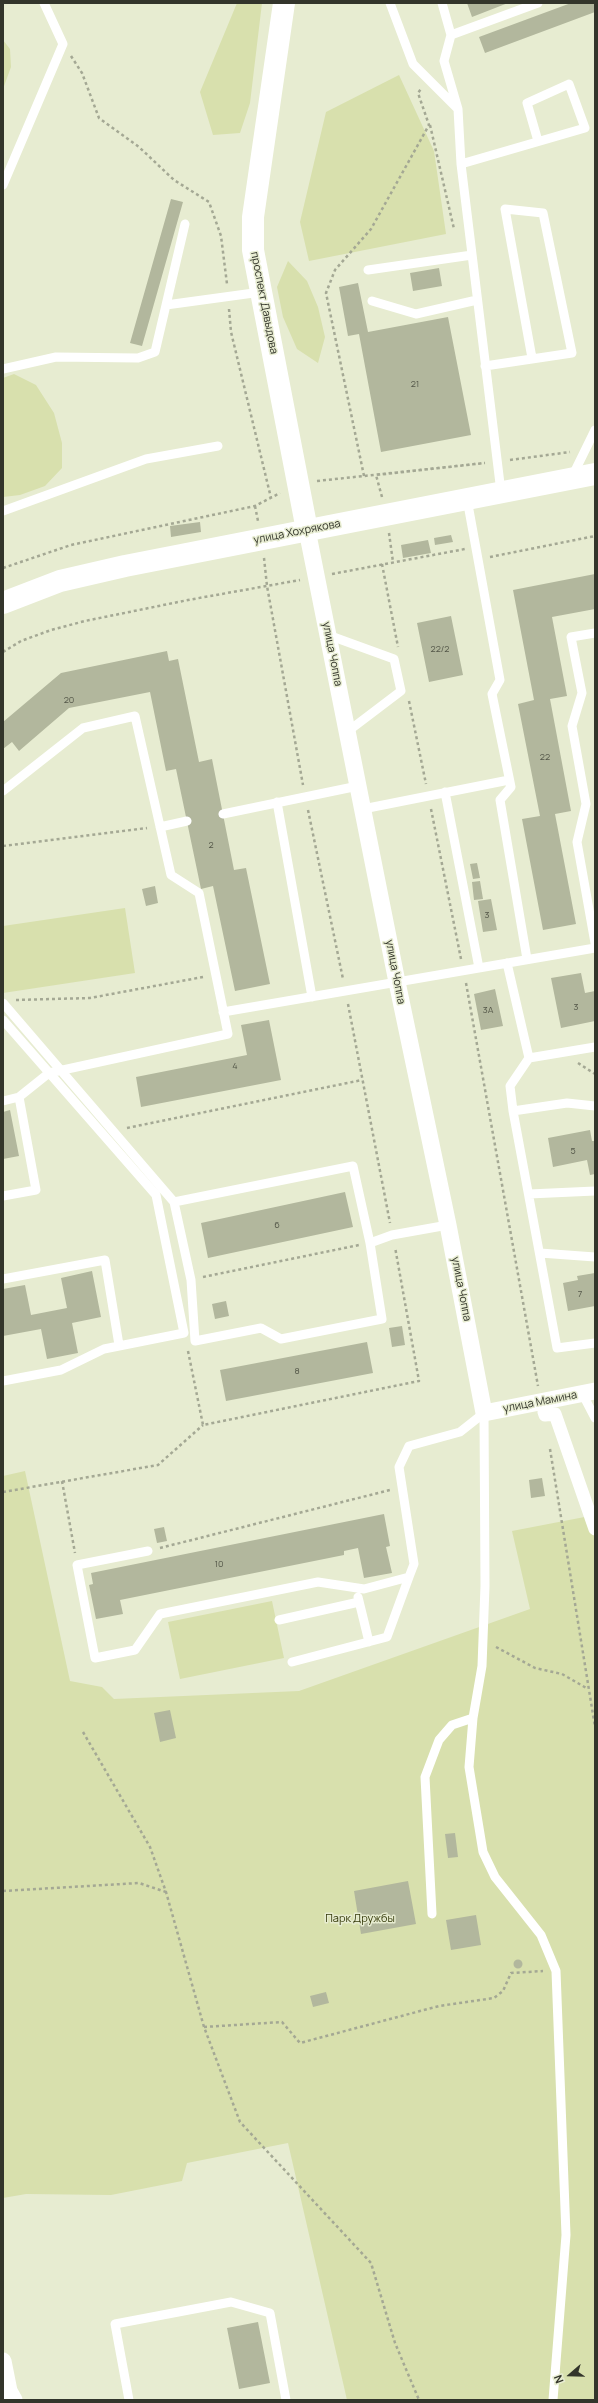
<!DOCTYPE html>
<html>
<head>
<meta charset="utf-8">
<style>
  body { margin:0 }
  #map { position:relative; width:598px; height:2403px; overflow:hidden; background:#e7ecd1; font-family:Manrope,sans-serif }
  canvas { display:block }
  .frame { position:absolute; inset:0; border:4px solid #33352b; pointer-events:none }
  .north { position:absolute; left:550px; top:2355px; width:40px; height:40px; -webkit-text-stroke:3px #e7ecd1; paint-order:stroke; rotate:250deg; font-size:11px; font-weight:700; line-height:16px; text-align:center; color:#33352b }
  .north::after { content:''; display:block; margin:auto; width:14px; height:18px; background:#33352b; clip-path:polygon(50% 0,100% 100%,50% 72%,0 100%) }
</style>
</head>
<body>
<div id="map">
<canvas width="598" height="2403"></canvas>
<div class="frame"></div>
<div class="north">N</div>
</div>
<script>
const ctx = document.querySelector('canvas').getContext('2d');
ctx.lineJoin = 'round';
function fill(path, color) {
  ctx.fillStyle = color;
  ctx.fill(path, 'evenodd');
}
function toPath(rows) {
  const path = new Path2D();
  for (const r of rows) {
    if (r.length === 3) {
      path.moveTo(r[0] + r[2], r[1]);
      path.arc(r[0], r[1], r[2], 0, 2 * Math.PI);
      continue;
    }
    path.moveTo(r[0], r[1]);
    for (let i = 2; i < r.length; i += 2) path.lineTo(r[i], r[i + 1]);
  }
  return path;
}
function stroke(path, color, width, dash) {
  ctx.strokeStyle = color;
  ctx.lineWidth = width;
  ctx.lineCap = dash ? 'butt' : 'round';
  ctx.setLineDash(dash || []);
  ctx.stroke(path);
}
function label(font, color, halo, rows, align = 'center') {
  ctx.font = font + ' Manrope,sans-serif';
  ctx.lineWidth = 3;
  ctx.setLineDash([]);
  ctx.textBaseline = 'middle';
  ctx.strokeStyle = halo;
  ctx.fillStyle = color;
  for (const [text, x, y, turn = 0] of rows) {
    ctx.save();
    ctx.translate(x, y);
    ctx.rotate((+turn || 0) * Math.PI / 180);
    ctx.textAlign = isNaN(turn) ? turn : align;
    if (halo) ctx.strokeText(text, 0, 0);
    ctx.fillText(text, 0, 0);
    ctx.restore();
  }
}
fill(toPath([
  [237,3,262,3,250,103,240,133,213,135,200,92],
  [3,40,10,49,11,67,3,89],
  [399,75,434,151,446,234,309,261,300,222,326,112],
  [288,261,307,281,318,307,325,337,318,363,297,349,283,317,277,287],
  [14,374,36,385,54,413,62,443,62,468,45,486,20,495,3,497,3,378],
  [125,908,135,973,3,993,3,926],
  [25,1471,70,1681,102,1687,114,1699,299,1691,530,1609,512,1531,595,1515,595,2400,347,2400,288,2143,187,2163,182,2181,111,2195,26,2194,3,2198,3,1476],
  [272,1601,284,1658,180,1679,168,1622]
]), '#d8e0ad');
fill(toPath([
  [467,3,508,3,472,17],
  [571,3,595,3,595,12,485,53,479,37],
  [171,199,183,202,142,346,130,343],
  [439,268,442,286,413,291,410,273],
  [358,283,368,332,448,317,471,435,381,452,359,334,348,336,339,287],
  [200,522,201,532,171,537,170,526],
  [451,535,453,542,435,545,434,538],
  [428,540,431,553,403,558,401,545],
  [595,574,595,609,552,617,567,696,550,699,571,811,555,814,576,924,543,930,522,819,540,816,518,704,534,700,513,590],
  [451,616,463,675,429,682,417,623],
  [167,651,169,661,178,659,199,762,212,759,234,870,246,868,270,984,235,991,213,886,201,889,176,769,166,771,150,692,69,708,19,751,12,742,3,749,3,722,61,673],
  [477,863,480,878,473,879,470,864],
  [480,881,483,899,474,900,472,882],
  [155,886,158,903,146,906,142,889],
  [491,899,497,930,483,932,478,901],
  [581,973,585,993,595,991,595,1021,561,1028,551,978],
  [495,989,503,1026,481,1030,474,994],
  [269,1020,281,1080,141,1107,136,1077,247,1055,241,1025],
  [10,1110,19,1156,3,1159,3,1112],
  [590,1130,592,1141,595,1141,595,1174,590,1175,587,1160,553,1167,548,1138],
  [345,1192,353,1227,208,1258,201,1223],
  [92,1271,101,1317,72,1323,78,1353,47,1359,41,1329,3,1336,3,1289,25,1285,31,1315,67,1308,61,1278],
  [595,1273,595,1306,568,1311,563,1283,578,1280,577,1276],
  [226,1301,229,1316,215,1319,212,1304],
  [402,1326,405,1345,392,1347,389,1328],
  [367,1342,373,1373,226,1401,220,1370],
  [542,1478,545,1496,531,1498,529,1480],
  [384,1514,390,1546,386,1547,392,1573,364,1578,358,1548,344,1551,344,1555,120,1600,123,1614,96,1619,89,1585,93,1584,91,1573],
  [164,1527,167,1541,157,1543,154,1529],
  [170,1710,176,1738,160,1742,154,1713],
  [455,1833,458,1857,448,1858,445,1834],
  [408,1881,416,1924,361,1934,354,1891],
  [476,1915,481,1945,451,1950,446,1920],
  [518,1964,4.5],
  [326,1992,329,2003,313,2007,310,1996],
  [258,2322,270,2383,239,2389,227,2328]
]), '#b2b79d');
stroke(toPath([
  [71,56,82,73,99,118,139,147,174,180,209,202,221,236,227,284],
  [430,125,454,229],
  [229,309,231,332,271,498],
  [510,460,570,452],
  [364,476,326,293,335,270,371,229,429,125,418,93,421,89],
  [317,481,485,463],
  [382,497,376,475,485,463],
  [255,506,258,521],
  [389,533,393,562],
  [490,557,595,536],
  [264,558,267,586,303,785],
  [382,564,398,647],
  [3,568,71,545,255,506,280,493],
  [332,574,465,549],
  [3,652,21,641,51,630,85,621,188,600,300,580],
  [409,701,426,784],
  [431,809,461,959],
  [308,810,343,979],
  [3,846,147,828],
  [466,983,538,1386],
  [16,1000,90,998,203,977],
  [348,1004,390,1223],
  [578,1063,595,1074],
  [127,1128,362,1080],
  [203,1277,359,1245],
  [188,1351,203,1425,419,1381,395,1247],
  [550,1449,595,1727],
  [62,1481,75,1553],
  [3,1492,158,1465,203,1425],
  [160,1548,390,1490],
  [496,1647,535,1668,562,1674,588,1689],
  [83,1732,150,1847,166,1892,204,2027,240,2122,371,2263,395,2343,419,2400],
  [3,1891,139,1883,166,1892],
  [204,2027,282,2022,300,2043,439,2006,494,1998,503,1991,511,1973,543,1971]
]), '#a4a894', 2.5, [3, 3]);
stroke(toPath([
  [390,3,413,64,457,108],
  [442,3,451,35,444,61,458,109,461,164,501,492],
  [451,35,538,3],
  [461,164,585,128,569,84,527,103,538,141],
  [3,185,63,44,44,3],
  [368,270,472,255],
  [372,301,416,314,477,300],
  [166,305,261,292],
  [485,366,572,353,543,213,505,209,532,358],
  [3,369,56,357,138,358,155,352,185,224],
  [572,477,595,430],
  [467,499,500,680,492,694,511,787,500,800,527,959],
  [3,511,146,459,218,446],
  [595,633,571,637,582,693,572,726,586,804,577,842,595,943],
  [328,635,394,659,401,691,347,732],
  [3,791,83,728,135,716,171,875,199,893,228,1034,49,1073,19,1097,3,1101],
  [445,792,479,968],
  [277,802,312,997],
  [363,809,509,780],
  [223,814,358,786],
  [160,827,187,821],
  [507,963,529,1058,510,1086,513,1111,557,1348,595,1343],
  [3,1003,174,1202,191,1280,195,1341,261,1328,281,1339,382,1319,370,1243,392,1235,448,1225],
  [223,1012,595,948],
  [3,1020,156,1195,184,1333,104,1349,61,1370,3,1381],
  [529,1058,595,1047],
  [513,1111,567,1103,595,1106],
  [529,1194,595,1191],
  [3,1196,36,1190,19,1097],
  [174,1202,353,1166,370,1243],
  [540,1253,595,1257],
  [3,1279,105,1260,119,1345],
  [582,1393,595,1418],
  [484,1413,485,1586,482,1666,473,1718,469,1767,483,1852,495,1877,541,1935,556,1971,566,2235,553,2400],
  [148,1551,77,1565,95,1658,135,1650,160,1614,318,1582,364,1589,409,1577,414,1564,399,1467,409,1446,460,1432,484,1413],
  [358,1597,369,1642],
  [279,1620,359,1602],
  [292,1662,387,1637,409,1577],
  [432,1914,425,1777,439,1740,452,1725,473,1718],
  [129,2400,115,2324,231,2302,270,2313,286,2400]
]), '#fff', 9);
stroke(toPath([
  [544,1412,545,1415,555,1414,595,1529]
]), '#fff', 13);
stroke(toPath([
  [307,530,397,982,448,1225,484,1413,595,1391],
  [3,2361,9,2391,14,2400]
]), '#fff', 17);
stroke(toPath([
  [284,3,253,217,253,250,307,530]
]), '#fff', 22);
stroke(toPath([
  [3,603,60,581,125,566,595,474]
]), '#fff', 22);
label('9px', '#535648', null, [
  ["21",415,384],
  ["22/2",440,649],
  ["20",69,700],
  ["22",545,757],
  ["2",211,845],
  ["3",487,915],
  ["3",576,1007],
  ["3А",488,1010],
  ["4",235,1066],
  ["5",573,1151],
  ["6",277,1225],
  ["7",580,1294],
  ["8",297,1371],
  ["10",219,1564]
]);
label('11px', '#33352b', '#e7ecd1', [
  ["проспект Давыдова",264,303,79],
  ["улица Хохрякова",297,532,-11],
  ["улица Чоппа",332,654,79],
  ["улица Чоппа",395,972,79],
  ["улица Чоппа",461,1289,79],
  ["улица Мамина",540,1402,-11]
]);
label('11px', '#353a0a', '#e7ecd1', [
  ["Парк Дружбы",360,1919]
]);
</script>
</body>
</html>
